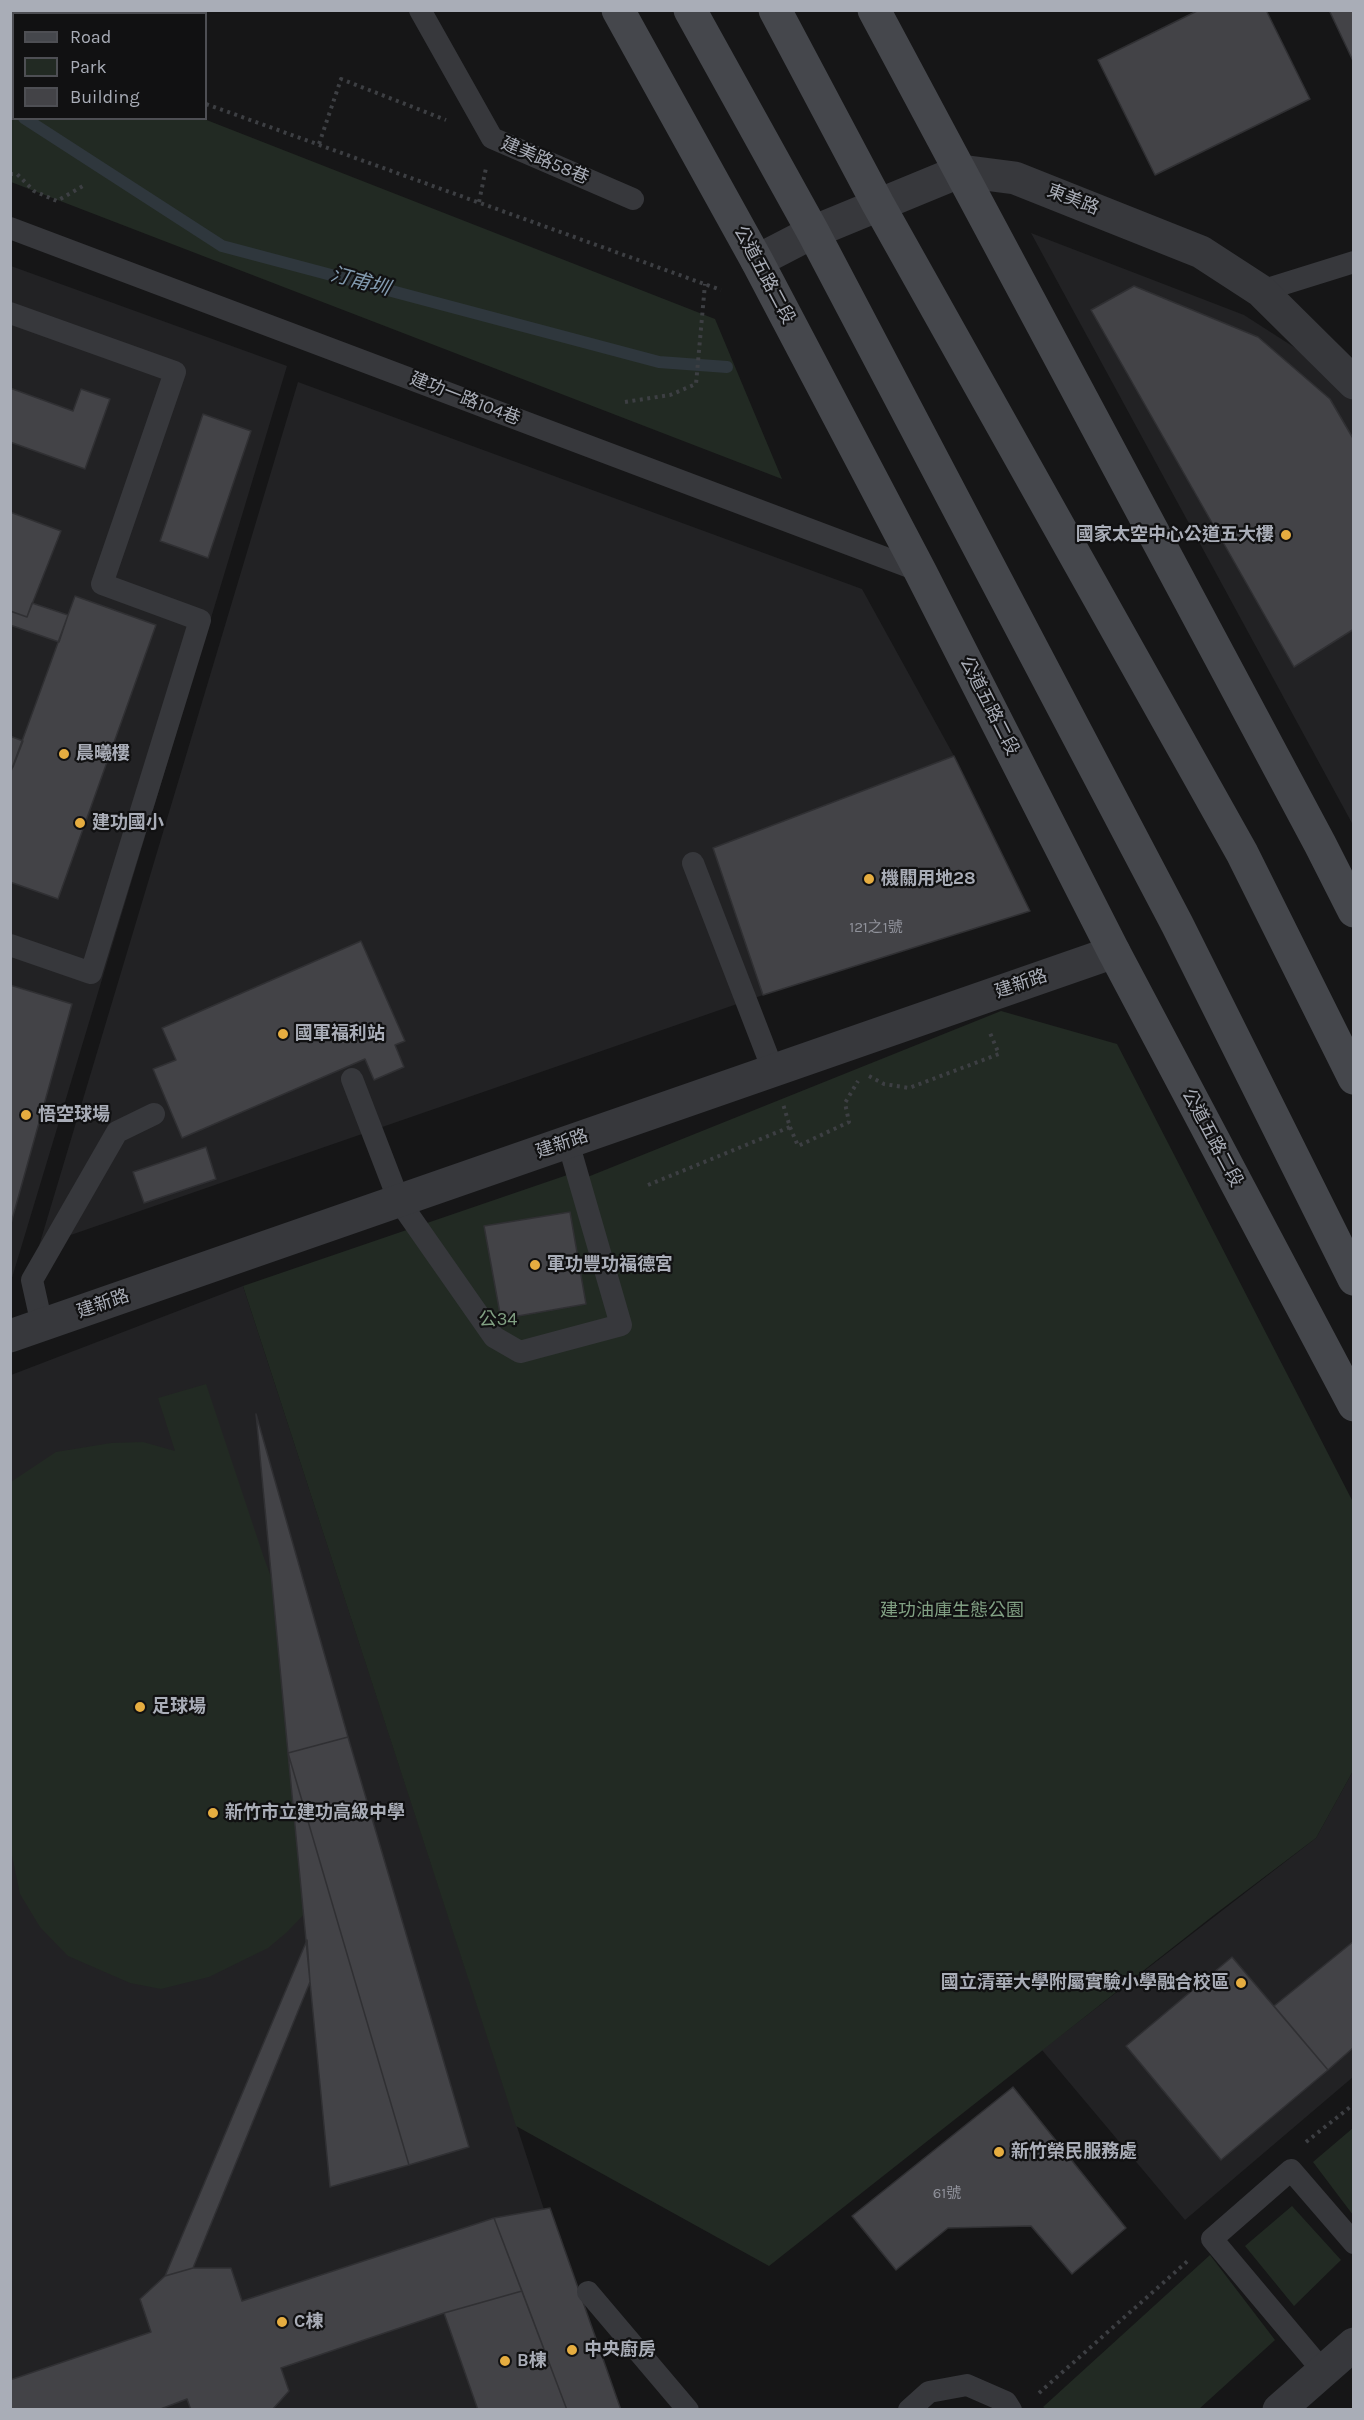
<!DOCTYPE html>
<html>
<head>
<meta charset="utf-8">
<style>
  body { margin:0 }
  #map { position:relative; width:1364px; height:2420px; overflow:hidden; background:#161617; font-family:Karla,sans-serif }
  canvas { display:block }
  .frame { position:absolute; inset:0; border:12px solid #a9adb7; pointer-events:none }
  .legend { position:absolute; left:12px; top:12px; width:195px; height:108px; box-sizing:border-box; background:#111112; border:2px solid #4e4f54; margin:0; padding:8px 10px; list-style:none; font-size:18px; color:#a9adb7 }
  .legend li { display:flex; align-items:center; gap:12px; height:30px }
  .legend b { width:30px; border:2px solid #4e4f54 }
</style>
</head>
<body>
<div id="map">
<canvas width="1364" height="2420"></canvas>
<div class="frame"></div>
<ul class="legend">
<li><b style="height:8px;background:#45474c"></b>Road</li>
<li><b style="height:16px;background:#222a23"></b>Park</li>
<li><b style="height:16px;background:#434347"></b>Building</li>
</ul>
</div>
<script>
const ctx = document.querySelector('canvas').getContext('2d');
ctx.lineJoin = 'round';
function fill(path, color) {
  ctx.fillStyle = color;
  ctx.fill(path, 'evenodd');
}
function toPath(rows) {
  const path = new Path2D();
  for (const r of rows) {
    path.moveTo(r[0], r[1]);
    for (let i = 2; i < r.length; i += 2) path.lineTo(r[i], r[i + 1]);
  }
  return path;
}
function stroke(path, color, width, dash) {
  ctx.strokeStyle = color;
  ctx.lineWidth = width;
  ctx.lineCap = dash ? 'butt' : 'round';
  ctx.setLineDash(dash || []);
  ctx.stroke(path);
}
function label(font, color, halo, rows, align = 'center') {
  ctx.font = font + ' Karla,"Noto Sans TC",sans-serif';
  ctx.lineWidth = 4.5;
  ctx.setLineDash([]);
  ctx.textBaseline = 'middle';
  ctx.strokeStyle = halo;
  ctx.fillStyle = color;
  for (const [text, x, y, turn = 0] of rows) {
    ctx.save();
    ctx.translate(x, y);
    ctx.rotate((+turn || 0) * Math.PI / 180);
    ctx.textAlign = isNaN(turn) ? turn : align;
    if (halo) ctx.strokeText(text, 0, 0);
    ctx.fillText(text, 0, 0);
    ctx.restore();
  }
}
fill(toPath([
  [1031,233,1244,315,1300,351,1353,400,1353,825],
  [11,266,287,366,11,1281],
  [298,382,862,589,954,756,713,848,763,995,39,1246],
  [243,1286,609,2409,11,2410,11,1375],
  [1353,1771,1353,2077,1185,2220,1042,2050,1316,1838]
]), '#222224');
fill(toPath([
  [10,43,14,44,14,118,204,119,715,319,782,479,11,182],
  [1001,1011,1117,1044,1353,1502,1353,1771,1316,1838,1214,1915,769,2266,516,2126,243,1286,576,1172,580,1180],
  [206,1384,263,1555,347,1787,309,1909,287,1932,268,1948,209,1977,161,1989,130,1983,68,1956,40,1927,20,1894,11,1851,11,1482,56,1452,111,1443,143,1442,175,1451,158,1398],
  [1353,2128,1353,2215,1313,2162],
  [1292,2206,1341,2260,1294,2306,1245,2246],
  [1210,2255,1275,2340,1199,2409,1046,2409,1043,2407]
]), '#222a23');
stroke(toPath([
  [10,110,14,112],
  [24,118,222,246,659,362,727,367]
]), '#2f373d', 12);
const building = toPath([
  [1199,10,1266,10,1310,99,1155,175,1098,60,1199,10],
  [1329,10,1354,10,1354,63,1329,10],
  [1134,286,1258,337,1330,399,1354,440,1354,629,1294,667,1091,310,1134,286],
  [10,388,73,411,81,389,110,399,85,469,10,442,10,388],
  [203,414,251,431,208,558,160,541,203,414],
  [10,512,61,531,27,617,10,611,10,512],
  [75,596,156,625,58,899,10,882,10,774,75,596],
  [32,603,68,615,59,642,10,625,10,611,27,617,32,603],
  [10,736,23,741,13,767,10,766,10,736],
  [954,756,1030,911,763,995,713,848,954,756],
  [361,941,405,1041,395,1045,404,1067,374,1080,365,1059,182,1138,153,1069,176,1060,162,1028,361,941],
  [10,985,72,1004,10,1227,10,985],
  [206,1147,216,1179,144,1203,133,1172,206,1147],
  [570,1212,586,1304,501,1319,484,1226,570,1212],
  [256,1414,348,1737,288,1753,256,1414],
  [348,1737,469,2147,409,2165,288,1753,348,1737],
  [288,1753,409,2165,330,2187,310,1982,288,1753],
  [307,1940,310,1982,193,2268,165,2276,307,1940],
  [1354,1941,1354,2047,1328,2070,1274,2006,1354,1941],
  [1232,1957,1328,2070,1221,2160,1126,2046,1232,1957],
  [1013,2087,1126,2228,1072,2274,1031,2226,948,2228,896,2270,852,2216,1013,2087],
  [550,2208,621,2410,567,2410,494,2218,550,2208],
  [494,2218,522,2291,444,2313,281,2368,289,2391,272,2410,191,2410,187,2399,158,2410,10,2410,10,2380,151,2332,140,2299,165,2276,193,2268,231,2268,242,2301,494,2218],
  [522,2291,567,2410,478,2410,444,2313,522,2291]
]);
fill(building, '#434347');
stroke(building, '#303033', 1.5);
stroke(toPath([
  [113,14,113,10],
  [10,33,14,34],
  [206,104,721,290],
  [319,144,341,79,446,120],
  [10,174,17,174,34,191,57,201,83,186],
  [479,202,486,168],
  [625,402,670,395,696,384,705,284],
  [869,1076,884,1084,909,1088,999,1054,990,1033],
  [790,1127,798,1146,849,1122,845,1103,858,1081],
  [648,1185,790,1127,783,1104],
  [1306,2142,1354,2104],
  [1039,2393,1190,2259]
]), '#3d3f43', 4, [3, 4.5]);
stroke(toPath([
  [420,10,492,138,633,199],
  [10,228,920,571],
  [1261,291,1354,262],
  [10,313,175,372,102,584,200,620,91,973,10,945],
  [693,863,773,1070],
  [352,1079,399,1201,494,1337,520,1352,621,1325,568,1142],
  [42,1325,32,1280,117,1132,154,1114],
  [588,2292,688,2410],
  [1323,2371,1212,2239,1291,2170,1354,2243],
  [909,2410,929,2392,967,2385,1006,2402,1011,2410]
]), '#37383c', 22);
stroke(toPath([
  [757,261,813,232,961,171,1015,178,1201,252,1261,291,1354,383],
  [10,1336,1114,952],
  [1279,2410,1354,2344]
]), '#37383c', 33);
stroke(toPath([
  [618,10,757,261,920,571,1114,952,1354,1405],
  [690,10,813,232,1177,924,1354,1279],
  [775,10,878,204,1242,853,1354,1078],
  [874,10,1320,844,1354,911]
]), '#45474c', 33);
for (const [x, y, r, color] of [
  [1286,535,6,"#e6ad40"],
  [64,754,6,"#e6ad40"],
  [80,823,6,"#e6ad40"],
  [869,879,6,"#e6ad40"],
  [283,1034,6,"#e6ad40"],
  [26,1115,6,"#e6ad40"],
  [535,1265,6,"#e6ad40"],
  [140,1707,6,"#e6ad40"],
  [213,1813,6,"#e6ad40"],
  [1241,1983,6,"#e6ad40"],
  [999,2152,6,"#e6ad40"],
  [282,2322,6,"#e6ad40"],
  [572,2350,6,"#e6ad40"],
  [505,2361,6,"#e6ad40"]
]) {
  const dot = new Path2D();
  dot.arc(x, y, r, 0, 2 * Math.PI);
  ctx.fillStyle = color;
  ctx.fill(dot);
  stroke(dot, '#111112', 2);
}
label('15px', '#90929b', null, [
  ["121之1號",876,928],
  ["61號",947,2194]
]);
label('18px', '#a9adb7', '#111112', [
  ["建美路58巷",545,161,23],
  ["東美路",1073,200,21],
  ["公道五路二段",764,275,62],
  ["建功一路104巷",465,399,21],
  ["公道五路二段",989,706,63],
  ["建新路",1021,984,-19],
  ["公道五路二段",1212,1138,62],
  ["建新路",562,1144,-19],
  ["建新路",103,1304,-19]
]);
label('bold 18px', '#a9adb7', '#111112', [
  ["國家太空中心公道五大樓",1274,535,"right"],
  ["晨曦樓",76,754],
  ["建功國小",92,823],
  ["機關用地28",881,879],
  ["國軍福利站",295,1034],
  ["悟空球場",38,1115],
  ["軍功豐功福德宮",547,1265],
  ["足球場",152,1707],
  ["新竹市立建功高級中學",225,1813],
  ["國立清華大學附屬實驗小學融合校區",1229,1983,"right"],
  ["新竹榮民服務處",1011,2152],
  ["C棟",294,2322],
  ["中央廚房",584,2350],
  ["B棟",517,2361]
], 'left');
label('18px', '#81a083', '#111112', [
  ["公34",498,1320],
  ["建功油庫生態公園",952,1611]
]);
label('italic 20px', '#829aaf', '#111112', [
  ["汀甫圳",360,282,15]
]);
</script>
</body>
</html>
